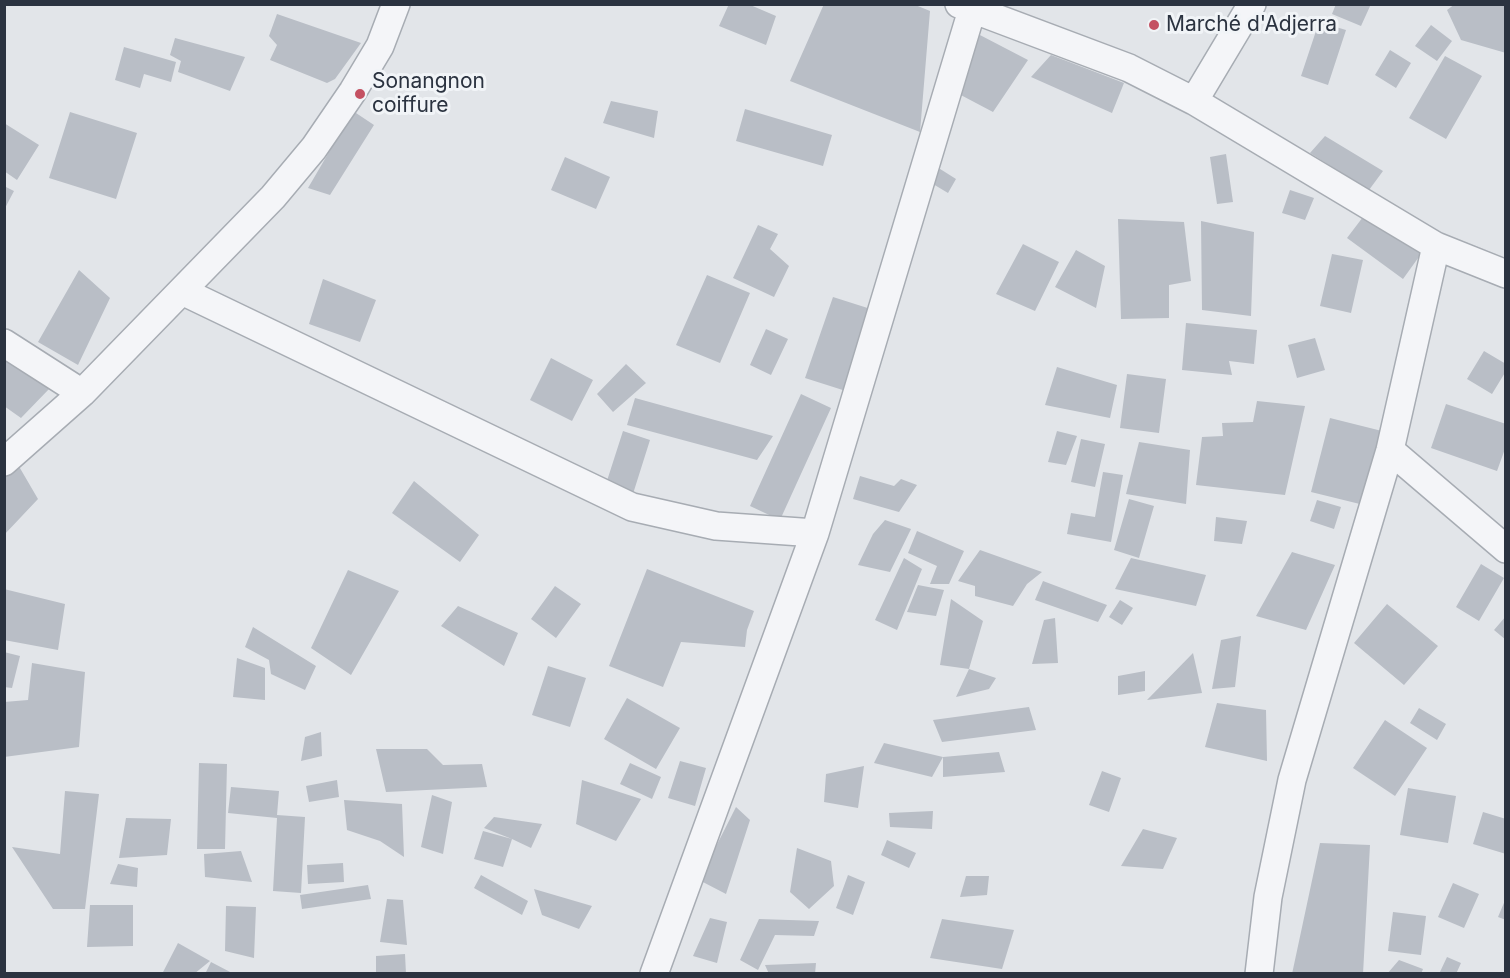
<!DOCTYPE html>
<html>
<head>
<meta charset="utf-8">
<style>
  body { margin:0 }
  #map { position:relative; width:1510px; height:978px; overflow:hidden; background:#e2e5e9; font-family:Inter,sans-serif }
  canvas { display:block }
  .frame { position:absolute; inset:0; border:6px solid #2b3340; pointer-events:none }
</style>
</head>
<body>
<div id="map">
<canvas width="1510" height="978"></canvas>
<div class="frame"></div>
</div>
<script>
const ctx = document.querySelector('canvas').getContext('2d');
ctx.lineJoin = 'round';
function fill(path, color) {
  ctx.fillStyle = color;
  ctx.fill(path, 'evenodd');
}
function toPath(rows) {
  const path = new Path2D();
  for (const r of rows) {
    path.moveTo(r[0], r[1]);
    for (let i = 2; i < r.length; i += 2) path.lineTo(r[i], r[i + 1]);
  }
  return path;
}
function stroke(path, color, width, dash) {
  ctx.strokeStyle = color;
  ctx.lineWidth = width;
  ctx.lineCap = dash ? 'butt' : 'round';
  ctx.setLineDash(dash || []);
  ctx.stroke(path);
}
function label(font, color, halo, rows, align = 'center') {
  ctx.font = font + ' Inter,sans-serif';
  ctx.lineWidth = 6;
  ctx.setLineDash([]);
  ctx.textBaseline = 'middle';
  ctx.strokeStyle = halo;
  ctx.fillStyle = color;
  for (const [text, x, y, turn = 0] of rows) {
    ctx.save();
    ctx.translate(x, y);
    ctx.rotate((+turn || 0) * Math.PI / 180);
    ctx.textAlign = isNaN(turn) ? turn : align;
    if (halo) ctx.strokeText(text, 0, 0);
    ctx.fillText(text, 0, 0);
    ctx.restore();
  }
}
fill(toPath([
  [729,4,748,4,776,16,766,45,719,26],
  [824,4,913,4,930,11,920,132,790,81],
  [1336,4,1371,4,1361,26,1332,14],
  [1455,4,1506,4,1506,53,1461,40,1447,10],
  [277,14,361,43,335,79,327,83,270,60,277,45,269,36],
  [1319,22,1346,30,1328,85,1301,76],
  [1431,25,1452,41,1437,61,1415,46],
  [978,34,1028,60,993,112,957,93],
  [175,38,245,57,230,91,178,72,181,61,170,55],
  [124,47,176,62,171,82,144,74,140,88,115,80],
  [1390,50,1411,63,1396,88,1375,75],
  [1051,55,1124,83,1112,113,1031,77],
  [1445,56,1482,76,1446,139,1409,118],
  [611,101,658,111,654,138,603,123],
  [745,109,832,135,823,166,736,141],
  [353,111,374,125,330,195,308,188],
  [70,112,137,133,116,199,49,178],
  [4,123,39,145,17,180,4,171],
  [1325,136,1383,171,1369,190,1310,153],
  [1226,154,1233,202,1217,204,1210,157],
  [565,157,610,177,596,209,551,190],
  [937,167,956,179,948,193,928,181],
  [4,186,14,191,4,210],
  [1290,190,1314,198,1305,220,1282,213],
  [1366,213,1421,254,1403,279,1347,238],
  [1118,219,1184,222,1191,281,1169,285,1169,318,1121,319],
  [1201,221,1254,232,1251,316,1202,310],
  [758,225,778,234,770,249,789,266,774,297,733,278],
  [1023,244,1059,262,1035,311,996,294],
  [1076,250,1105,266,1096,308,1055,287],
  [1332,254,1363,260,1351,313,1320,306],
  [79,270,110,298,78,365,38,342],
  [707,275,750,293,720,363,676,345],
  [323,279,376,300,360,342,309,324],
  [833,297,877,311,849,392,805,378],
  [1186,323,1257,330,1254,364,1229,361,1232,375,1182,370],
  [766,329,788,339,771,375,750,365],
  [1315,338,1325,370,1297,378,1288,345],
  [1484,351,1506,364,1506,371,1492,394,1467,379],
  [4,357,50,388,21,418,4,406],
  [551,358,593,380,572,421,530,400],
  [626,364,646,383,613,412,597,394],
  [1057,367,1117,385,1110,418,1045,405],
  [1127,374,1166,379,1159,433,1120,428],
  [801,394,831,408,780,520,750,506],
  [635,398,773,436,757,460,627,425],
  [1257,401,1305,406,1285,495,1196,485,1202,437,1223,436,1222,423,1253,422],
  [1446,404,1506,424,1506,446,1497,471,1431,448],
  [1330,418,1386,432,1368,506,1311,492],
  [623,431,650,440,632,497,605,487],
  [1057,431,1077,436,1066,465,1048,462],
  [1081,439,1105,444,1095,487,1071,482],
  [1139,442,1190,450,1186,504,1126,494],
  [17,463,38,499,4,535,4,475],
  [1103,472,1123,475,1111,542,1067,534,1071,513,1095,517],
  [860,476,894,486,901,479,917,485,899,512,853,499],
  [414,481,479,535,460,562,392,513],
  [1129,499,1154,506,1139,558,1114,550],
  [1317,500,1341,507,1334,529,1310,521],
  [1216,517,1247,521,1242,544,1214,541],
  [885,520,911,529,890,572,858,565,873,534],
  [917,531,964,551,949,584,930,584,937,566,908,553],
  [980,550,1042,572,1027,584,1013,606,975,596,975,586,958,581],
  [1292,552,1335,565,1306,630,1256,616],
  [904,558,922,569,897,630,875,620],
  [1131,558,1206,575,1196,606,1115,589],
  [1481,564,1504,578,1479,621,1456,607],
  [647,569,754,611,747,630,745,647,681,642,663,687,609,666],
  [348,570,399,591,351,675,311,648],
  [1043,581,1107,605,1098,622,1035,600],
  [918,585,944,590,936,616,907,612],
  [555,586,581,604,556,638,531,619],
  [4,589,65,604,58,650,4,640],
  [951,599,983,621,969,669,940,665],
  [1120,600,1133,608,1122,625,1109,617],
  [1387,604,1438,646,1404,685,1354,643],
  [458,606,518,633,504,666,441,626],
  [1506,616,1506,640,1494,630],
  [1055,618,1058,663,1032,664,1044,620],
  [253,627,316,666,305,690,271,674,269,660,245,647],
  [1241,636,1235,687,1212,689,1221,640],
  [4,652,20,656,12,688,4,687],
  [1193,653,1202,693,1147,700],
  [237,658,265,668,265,700,233,697],
  [32,663,85,672,79,747,4,757,4,702,28,700],
  [548,666,586,678,570,727,532,715],
  [969,669,996,678,989,689,956,697],
  [1145,671,1145,691,1118,695,1118,676],
  [627,698,680,728,656,769,604,739],
  [1217,703,1266,710,1267,761,1205,747],
  [1029,707,1036,730,942,742,933,720],
  [1419,708,1446,724,1437,740,1410,723],
  [1385,720,1427,748,1395,796,1353,768],
  [321,732,322,756,301,761,305,737],
  [884,743,943,757,999,752,1005,772,943,777,943,757,932,777,874,763],
  [376,749,427,749,443,765,482,764,487,787,386,792],
  [680,761,706,768,695,806,668,798],
  [199,763,227,764,225,849,197,849],
  [630,763,661,777,652,799,620,784],
  [864,766,858,808,824,802,826,774],
  [1102,771,1121,778,1109,812,1089,805],
  [337,780,339,797,309,802,306,786],
  [582,780,641,799,616,841,576,824],
  [231,787,279,791,277,815,305,817,301,893,273,891,277,818,228,813],
  [1408,788,1456,796,1448,843,1400,835],
  [65,791,99,794,85,909,53,909,12,847,60,854],
  [432,795,452,802,443,854,421,847],
  [344,800,402,804,404,857,380,841,347,830],
  [736,807,750,820,726,894,699,880],
  [933,811,932,829,890,827,889,813],
  [1483,812,1506,819,1506,854,1473,844],
  [494,817,542,824,531,848,512,839,503,867,474,859,483,831,512,839,484,828],
  [126,818,171,819,167,855,119,858],
  [1143,829,1177,838,1163,869,1121,866],
  [887,840,916,853,909,868,881,855],
  [1320,843,1370,845,1363,974,1292,974],
  [797,848,831,861,834,886,809,909,790,892],
  [241,851,252,882,205,877,204,854],
  [343,863,344,882,308,884,307,865],
  [118,864,138,868,137,887,110,884],
  [481,875,528,901,522,915,474,888],
  [848,875,865,882,853,915,836,908],
  [966,876,989,876,987,895,960,897],
  [1453,883,1479,894,1464,928,1438,917],
  [368,885,371,899,302,909,300,895],
  [534,889,592,906,579,929,542,915],
  [1506,898,1506,920,1498,917],
  [387,899,403,900,407,945,380,942],
  [90,905,133,905,133,946,87,947],
  [226,906,256,907,254,958,225,951],
  [1393,912,1426,916,1421,955,1388,951],
  [710,918,727,922,717,963,693,956],
  [759,919,819,921,814,936,775,935,758,970,740,960],
  [942,919,1014,930,1002,969,930,958],
  [178,943,210,961,194,974,162,974],
  [405,954,406,974,376,974,376,956],
  [1447,957,1461,963,1456,974,1439,974],
  [1399,960,1423,969,1421,974,1387,974],
  [211,962,234,974,205,974],
  [816,963,815,974,769,974,765,965]
]), '#b9bec6');
const minor = toPath([
  [959,4,1129,68,1194,101,1436,246,1506,274],
  [1194,101,1252,4],
  [182,291,632,507,716,526,815,533],
  [4,343,82,393],
  [1390,450,1506,549],
  [4,462,82,393,273,197,314,148,353,91,380,46,396,4],
  [654,974,815,533,972,10],
  [1259,974,1268,897,1292,780,1390,450,1436,246]
]);
stroke(minor, '#a7acb3', 30);
stroke(minor, '#f4f5f8', 27);
for (const [x, y, r, color] of [
  [1154,25,6,"#c45162"],
  [360,94,6,"#c45162"]
]) {
  const dot = new Path2D();
  dot.arc(x, y, r, 0, 2 * Math.PI);
  ctx.fillStyle = color;
  ctx.fill(dot);
  stroke(dot, '#f1f4f7', 2);
}
label('21px', '#2b3340', '#f1f4f7', [
  ["Marché d'Adjerra",1166,25],
  ["Sonangnon",372,82],
  ["coiffure",372,106]
], 'left');
</script>
</body>
</html>
